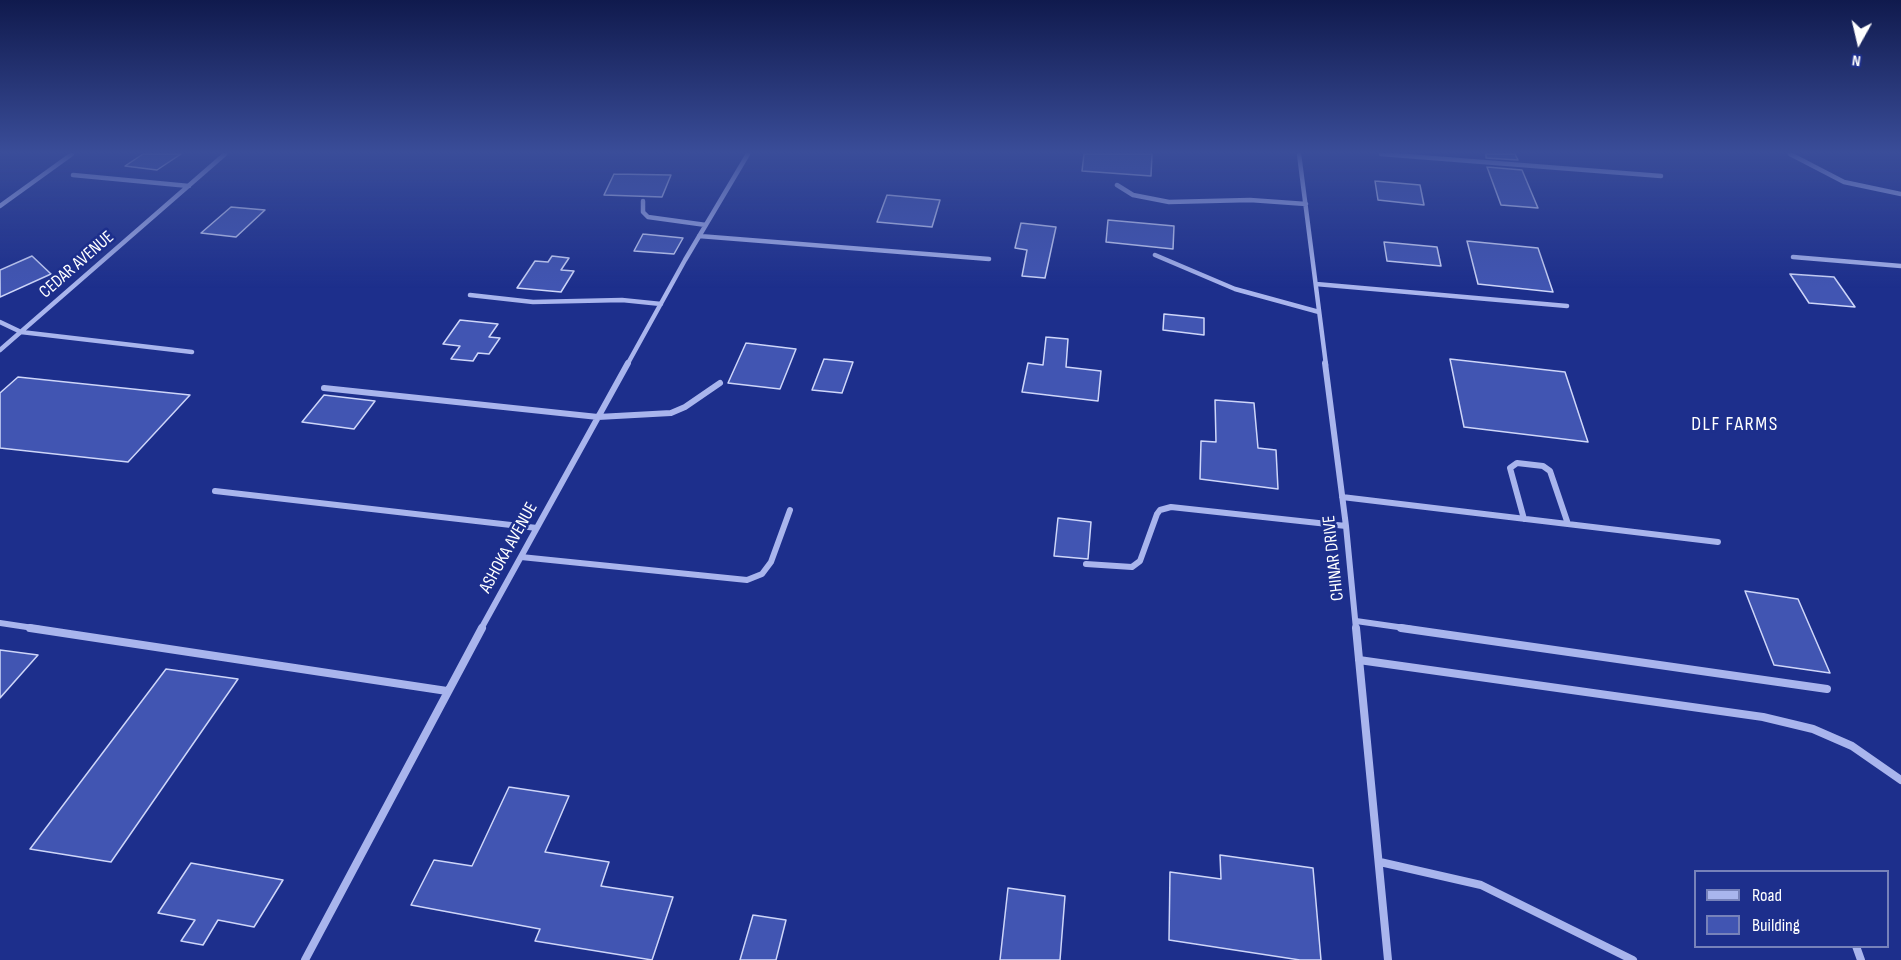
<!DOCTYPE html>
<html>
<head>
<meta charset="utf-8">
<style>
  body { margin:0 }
  #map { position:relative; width:1901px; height:960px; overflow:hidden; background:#1d2f8c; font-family:"Sofia Sans Condensed",sans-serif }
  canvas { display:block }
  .legend { position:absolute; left:1694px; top:870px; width:195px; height:78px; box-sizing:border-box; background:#1d2f8c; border:2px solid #7782ba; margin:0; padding:8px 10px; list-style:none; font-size:18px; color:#fff }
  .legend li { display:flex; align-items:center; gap:12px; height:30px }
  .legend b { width:30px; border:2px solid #7782ba }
  .north { position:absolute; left:1829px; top:12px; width:60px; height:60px; -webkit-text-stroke:4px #1d2f8c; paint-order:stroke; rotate:188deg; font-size:16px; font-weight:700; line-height:24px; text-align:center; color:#fff }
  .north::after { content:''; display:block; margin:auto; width:21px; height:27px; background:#fff; clip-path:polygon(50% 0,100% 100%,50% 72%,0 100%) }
</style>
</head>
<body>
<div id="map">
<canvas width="1901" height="960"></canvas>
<ul class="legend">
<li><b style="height:8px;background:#a9b5ed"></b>Road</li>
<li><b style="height:16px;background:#4155b2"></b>Building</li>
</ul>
<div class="north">N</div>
</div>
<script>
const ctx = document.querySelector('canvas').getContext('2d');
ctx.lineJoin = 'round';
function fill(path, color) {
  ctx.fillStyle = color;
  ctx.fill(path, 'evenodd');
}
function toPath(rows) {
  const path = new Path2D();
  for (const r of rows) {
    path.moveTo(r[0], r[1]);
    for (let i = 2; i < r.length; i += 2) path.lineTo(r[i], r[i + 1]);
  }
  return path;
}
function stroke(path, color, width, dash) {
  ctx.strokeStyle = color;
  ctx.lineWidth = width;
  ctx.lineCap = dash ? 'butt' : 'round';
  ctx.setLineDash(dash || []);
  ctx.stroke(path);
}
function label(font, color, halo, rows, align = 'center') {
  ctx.font = font + ' "Sofia Sans Condensed",sans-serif';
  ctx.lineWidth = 5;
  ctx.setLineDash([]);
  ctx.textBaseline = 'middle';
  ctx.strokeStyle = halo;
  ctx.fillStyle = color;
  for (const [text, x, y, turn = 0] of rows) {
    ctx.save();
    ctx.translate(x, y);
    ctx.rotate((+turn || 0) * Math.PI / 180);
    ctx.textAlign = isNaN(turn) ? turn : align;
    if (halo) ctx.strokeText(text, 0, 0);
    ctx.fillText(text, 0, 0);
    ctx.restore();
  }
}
const building = toPath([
  [143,154,181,154,157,170,125,166,143,154],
  [1084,154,1152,154,1151,176,1082,171,1084,154],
  [1486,154,1515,154,1518,160,1486,158,1486,154],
  [1487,167,1522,170,1538,208,1501,205,1487,167],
  [614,174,671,175,662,197,604,195,614,174],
  [1375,181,1420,185,1424,205,1378,200,1375,181],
  [887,195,940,200,932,227,877,222,887,195],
  [231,207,265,210,236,237,201,233,231,207],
  [1108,220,1174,226,1173,249,1106,242,1108,220],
  [1021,223,1056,227,1045,278,1022,276,1027,250,1015,248,1021,223],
  [643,234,683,238,674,254,634,251,643,234],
  [1467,241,1538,248,1553,292,1478,284,1467,241],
  [1384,242,1437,247,1441,266,1387,261,1384,242],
  [32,256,51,274,0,297,0,270,32,256],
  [552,256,569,258,561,270,574,271,561,292,517,288,535,261,548,262,552,256],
  [1790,274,1834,277,1855,307,1809,303,1790,274],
  [1164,314,1204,318,1204,335,1163,330,1164,314],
  [460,320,498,324,489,337,500,338,489,354,478,353,473,361,451,359,460,346,443,344,460,320],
  [1046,337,1068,339,1066,367,1101,371,1098,401,1022,392,1028,363,1043,365,1046,337],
  [746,343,796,349,780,389,728,383,746,343],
  [824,359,853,362,842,393,812,390,824,359],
  [1450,359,1565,372,1588,442,1464,427,1450,359],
  [18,377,190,395,128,462,0,448,0,393,18,377],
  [324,395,375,401,354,429,302,422,324,395],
  [1215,400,1254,403,1258,448,1276,450,1278,489,1200,479,1201,441,1216,442,1215,400],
  [1058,518,1091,522,1088,559,1054,556,1058,518],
  [1745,591,1798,599,1830,673,1774,665,1745,591],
  [0,650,38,655,0,698,0,650],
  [166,669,238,679,111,862,30,849,166,669],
  [509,787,569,796,545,852,609,862,601,886,673,897,652,960,535,941,540,929,411,905,434,860,472,866,509,787],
  [1220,855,1313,868,1321,960,1300,960,1169,940,1170,872,1221,879,1220,855],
  [191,863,283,880,254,927,218,920,203,945,181,941,195,920,158,913,191,863],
  [1008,888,1065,896,1060,960,1000,960,1008,888],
  [753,915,786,920,776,960,740,960,753,915]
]);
fill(building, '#4155b2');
stroke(building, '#ced6f9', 1.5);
stroke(toPath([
  [1299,154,1326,365],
  [1381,154,1661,176],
  [1790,154,1844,182,1901,194],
  [73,175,189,186],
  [1117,185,1133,195,1169,202,1250,200,1306,204],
  [643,201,643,212,648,217,706,225],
  [0,206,72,154],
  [699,236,989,259],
  [1155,255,1235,289,1319,312],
  [1793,257,1901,266],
  [1316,284,1567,306],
  [470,295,533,302,622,300,661,304],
  [0,322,21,332,192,352],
  [0,350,225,154],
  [627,365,685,260,748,154]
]), '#a9b5ed', 4.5);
stroke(toPath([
  [1325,363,1346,526,1356,629],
  [324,388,598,417,671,413,685,407,720,383],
  [215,491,537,528],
  [1342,497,1718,542],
  [1524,519,1510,468,1517,463,1543,466,1550,471,1568,524],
  [521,557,747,580,762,574,771,562,790,510],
  [1086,564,1132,567,1140,561,1157,514,1160,510,1171,507,1346,526],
  [1356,621,1412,629],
  [0,623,40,629],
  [481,629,628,363]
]), '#a9b5ed', 6);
stroke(toPath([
  [30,628,447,691],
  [1356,628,1388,960],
  [1401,628,1827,689],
  [1359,660,1763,717,1813,729,1852,746,1901,780],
  [1380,862,1481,885,1633,960],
  [1856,946,1861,960],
  [305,960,482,628]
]), '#a9b5ed', 8);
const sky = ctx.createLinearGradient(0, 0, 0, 288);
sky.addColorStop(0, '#101a4d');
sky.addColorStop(0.53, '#3a4d99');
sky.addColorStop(1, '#3a4d9900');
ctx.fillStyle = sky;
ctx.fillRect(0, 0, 1901, 288);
label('18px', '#fff', '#1d2f8c', [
  ["CEDAR AVENUE",77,265,-41],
  ["ASHOKA AVENUE",509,548,-61],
  ["CHINAR DRIVE",1334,558,-96]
]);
ctx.letterSpacing = '1.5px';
label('20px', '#fff', '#1d2f8c', [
  ["DLF FARMS",1735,425]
]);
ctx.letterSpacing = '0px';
</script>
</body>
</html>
